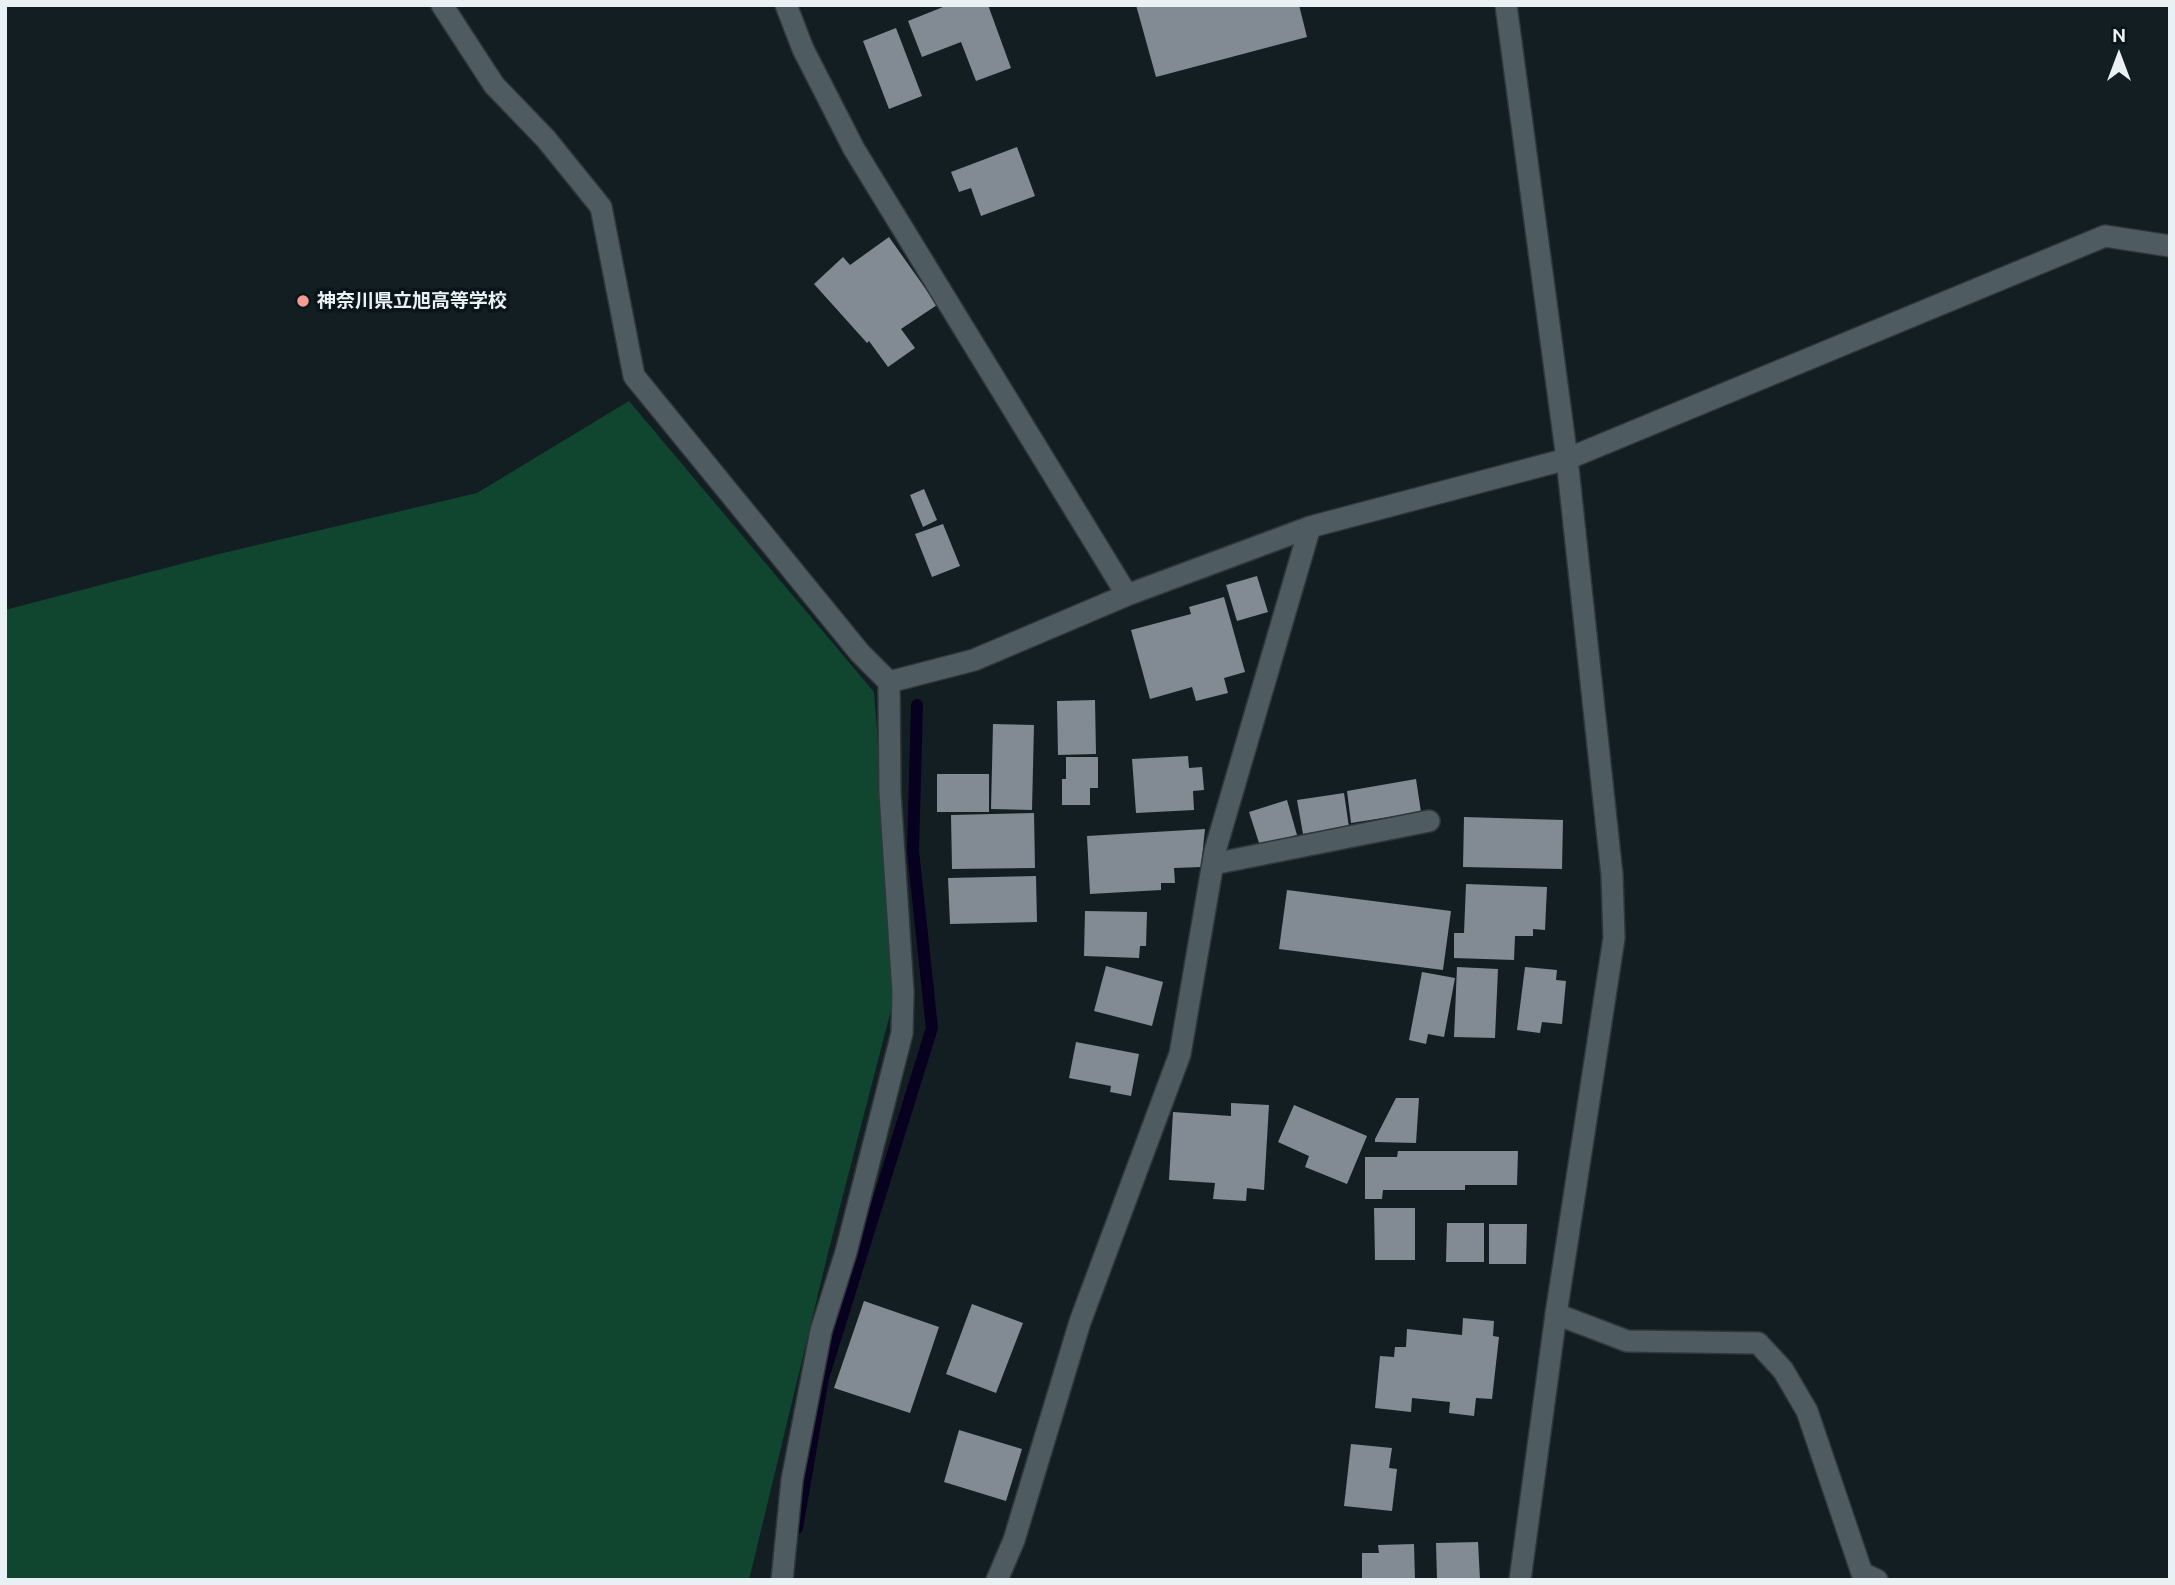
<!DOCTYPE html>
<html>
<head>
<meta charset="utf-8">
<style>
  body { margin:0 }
  #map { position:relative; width:2175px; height:1585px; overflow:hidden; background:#131e23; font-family:Ubuntu,sans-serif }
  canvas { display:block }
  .frame { position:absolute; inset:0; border:7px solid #eaf1f4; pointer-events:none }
  .north { position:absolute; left:2084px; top:21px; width:70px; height:70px; -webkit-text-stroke:5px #0a1519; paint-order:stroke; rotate:0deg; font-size:19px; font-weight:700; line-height:28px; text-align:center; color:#eaf1f4 }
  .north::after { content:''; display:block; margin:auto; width:24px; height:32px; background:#eaf1f4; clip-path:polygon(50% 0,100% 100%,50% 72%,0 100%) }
</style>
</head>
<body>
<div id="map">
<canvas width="2175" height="1585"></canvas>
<div class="frame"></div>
<div class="north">N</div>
</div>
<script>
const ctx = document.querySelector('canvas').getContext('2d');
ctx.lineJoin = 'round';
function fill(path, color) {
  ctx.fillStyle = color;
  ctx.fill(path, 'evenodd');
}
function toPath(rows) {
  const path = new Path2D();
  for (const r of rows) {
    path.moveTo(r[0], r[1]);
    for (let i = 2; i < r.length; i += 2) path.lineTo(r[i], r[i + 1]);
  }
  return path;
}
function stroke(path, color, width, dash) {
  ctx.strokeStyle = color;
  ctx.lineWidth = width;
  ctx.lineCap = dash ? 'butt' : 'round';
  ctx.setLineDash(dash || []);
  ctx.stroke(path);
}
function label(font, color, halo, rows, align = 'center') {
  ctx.font = font + ' Ubuntu,"Noto Sans JP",sans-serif';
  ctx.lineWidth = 7;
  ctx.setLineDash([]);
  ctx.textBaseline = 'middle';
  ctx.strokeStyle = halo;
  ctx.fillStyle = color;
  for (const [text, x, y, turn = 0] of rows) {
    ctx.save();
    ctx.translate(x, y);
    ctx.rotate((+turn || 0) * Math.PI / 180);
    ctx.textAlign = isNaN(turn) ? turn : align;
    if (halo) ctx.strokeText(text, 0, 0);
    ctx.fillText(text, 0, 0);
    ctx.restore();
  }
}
fill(toPath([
  [629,401,874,692,897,987,828,1253,749,1580,5,1580,5,610,219,554,477,493]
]), '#10452f');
stroke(toPath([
  [797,1528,823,1378,932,1028,913,851,917,705]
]), '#08001f', 12);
fill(toPath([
  [948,5,988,5,1011,68,976,81,961,42,922,57,908,21],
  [1136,5,1299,5,1307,37,1156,77],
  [896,28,922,96,889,109,863,41],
  [1017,147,1035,196,981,216,971,188,959,192,951,172],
  [889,237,937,305,901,329,915,348,888,367,869,341,867,343,814,284,843,257,850,265],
  [924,489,937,520,923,527,910,495],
  [943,524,960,566,932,577,915,534],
  [1257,576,1268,612,1237,621,1226,585],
  [1224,597,1245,672,1224,678,1228,693,1196,701,1192,687,1150,699,1131,630,1191,614,1189,607],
  [1095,700,1096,754,1058,755,1057,701],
  [993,724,1034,725,1032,810,991,809],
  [1188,756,1189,768,1202,767,1204,790,1193,791,1194,810,1136,813,1132,759],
  [1066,757,1098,757,1098,788,1090,788,1090,805,1062,805,1062,779,1066,779],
  [937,774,989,774,989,812,937,812],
  [1416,779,1421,812,1351,823,1347,791],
  [1344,793,1349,827,1303,834,1297,800],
  [1287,800,1297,835,1260,846,1249,812],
  [1034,813,1035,868,952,869,951,815],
  [1464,817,1563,820,1562,869,1463,867],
  [1205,829,1201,867,1174,868,1175,883,1161,883,1161,890,1090,894,1087,836],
  [1036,876,1037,922,950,924,948,878],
  [1466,884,1547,887,1545,930,1533,929,1533,936,1515,936,1514,960,1454,958,1454,933,1464,933],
  [1287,890,1451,911,1443,970,1279,949],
  [1085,911,1147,912,1146,946,1140,946,1139,958,1084,956],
  [1106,966,1163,982,1152,1026,1094,1011],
  [1457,967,1498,969,1495,1038,1454,1037],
  [1525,967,1557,970,1556,980,1566,981,1562,1024,1542,1022,1540,1033,1517,1030],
  [1422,972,1455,978,1444,1037,1428,1034,1426,1044,1409,1040],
  [1076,1042,1139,1054,1131,1096,1110,1092,1111,1086,1069,1078],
  [1396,1098,1419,1098,1416,1143,1375,1142,1375,1139],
  [1231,1103,1269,1105,1264,1190,1247,1188,1246,1201,1213,1199,1215,1183,1169,1180,1173,1112,1231,1116],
  [1294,1105,1367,1136,1347,1184,1305,1167,1309,1156,1278,1142],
  [1398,1151,1518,1151,1517,1185,1465,1185,1465,1190,1383,1190,1382,1199,1365,1199,1365,1157,1397,1157],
  [1374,1208,1415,1208,1415,1260,1375,1260],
  [1447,1223,1484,1223,1484,1262,1446,1262],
  [1489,1224,1527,1224,1526,1264,1489,1264],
  [864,1301,939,1327,910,1413,834,1388],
  [972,1304,1023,1323,996,1393,946,1374],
  [1463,1318,1494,1321,1493,1336,1499,1337,1492,1399,1476,1398,1474,1416,1449,1413,1450,1402,1412,1398,1411,1412,1375,1408,1380,1356,1394,1357,1395,1347,1406,1347,1407,1329,1462,1335],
  [959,1430,1022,1449,1006,1501,944,1482],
  [1351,1444,1392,1448,1389,1468,1397,1469,1392,1511,1344,1506],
  [1478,1542,1480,1580,1437,1580,1436,1543],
  [1414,1544,1415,1580,1362,1580,1362,1553,1379,1553,1378,1545]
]), '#828a94');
const minor = toPath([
  [442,5,494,85,546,139,601,207,634,376,860,653,889,682,974,660,1127,595,1310,527,1567,459,2105,236,2170,246],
  [786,5,803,49,854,149,1127,595],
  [1506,5,1567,459,1612,875,1614,938,1556,1314,1520,1580],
  [1213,864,1429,821],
  [1556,1314,1627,1341,1758,1343,1783,1370,1807,1411,1862,1573,1877,1580],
  [782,1580,792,1480,821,1331,846,1252,902,1033,903,992,890,793,889,682],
  [997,1580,1014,1540,1080,1322,1180,1054,1215,851,1310,527]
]);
stroke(minor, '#30373a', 24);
stroke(minor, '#4e5b60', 21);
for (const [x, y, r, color] of [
  [303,301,7,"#f59c92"]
]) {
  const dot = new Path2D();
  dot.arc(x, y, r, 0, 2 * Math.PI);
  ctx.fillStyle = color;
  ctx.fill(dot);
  stroke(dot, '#0a1519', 2.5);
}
label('bold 19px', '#eaf1f4', '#0a1519', [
  ["神奈川県立旭高等学校",317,301]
], 'left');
</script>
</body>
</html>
